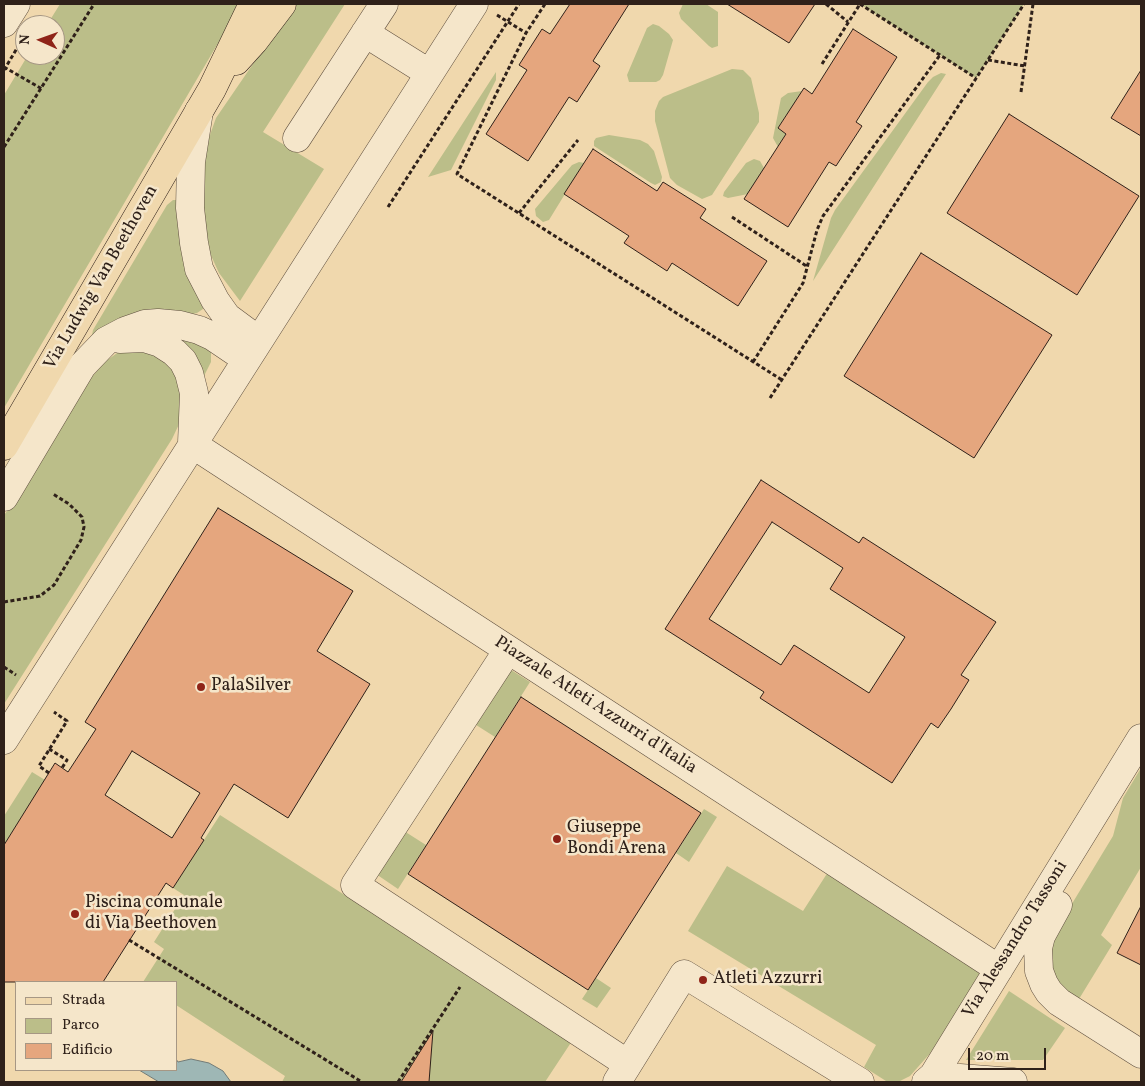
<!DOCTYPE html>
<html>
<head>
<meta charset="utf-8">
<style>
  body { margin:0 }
  #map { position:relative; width:1145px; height:1086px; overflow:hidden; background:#f0d8ad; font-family:Vollkorn,serif }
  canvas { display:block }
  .frame { position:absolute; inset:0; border:5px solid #2f211a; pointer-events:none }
  .legend { position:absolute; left:15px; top:981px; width:162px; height:90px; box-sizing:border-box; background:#f5e6ca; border:1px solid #a69784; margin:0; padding:6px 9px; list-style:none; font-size:15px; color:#2f211a }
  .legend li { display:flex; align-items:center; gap:10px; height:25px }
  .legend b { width:25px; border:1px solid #a69784 }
  .north { position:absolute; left:15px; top:15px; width:50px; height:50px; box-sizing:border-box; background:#f5e6ca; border:1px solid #a69784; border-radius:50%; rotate:272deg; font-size:14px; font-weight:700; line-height:20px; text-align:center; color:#2f211a }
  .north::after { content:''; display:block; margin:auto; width:18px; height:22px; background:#8f2418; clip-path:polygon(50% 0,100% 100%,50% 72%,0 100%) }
  .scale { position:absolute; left:968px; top:1048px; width:78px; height:22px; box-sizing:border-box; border:2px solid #2f211a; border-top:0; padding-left:6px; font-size:15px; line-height:18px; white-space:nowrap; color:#2f211a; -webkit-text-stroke:4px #f5e6ca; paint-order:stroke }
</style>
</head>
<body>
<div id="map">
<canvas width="1145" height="1086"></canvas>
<div class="frame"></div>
<ul class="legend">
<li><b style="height:6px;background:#f0d8ad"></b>Strada</li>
<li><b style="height:14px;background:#bbbe89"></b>Parco</li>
<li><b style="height:14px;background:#e5a67e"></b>Edificio</li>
</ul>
<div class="north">N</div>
<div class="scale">20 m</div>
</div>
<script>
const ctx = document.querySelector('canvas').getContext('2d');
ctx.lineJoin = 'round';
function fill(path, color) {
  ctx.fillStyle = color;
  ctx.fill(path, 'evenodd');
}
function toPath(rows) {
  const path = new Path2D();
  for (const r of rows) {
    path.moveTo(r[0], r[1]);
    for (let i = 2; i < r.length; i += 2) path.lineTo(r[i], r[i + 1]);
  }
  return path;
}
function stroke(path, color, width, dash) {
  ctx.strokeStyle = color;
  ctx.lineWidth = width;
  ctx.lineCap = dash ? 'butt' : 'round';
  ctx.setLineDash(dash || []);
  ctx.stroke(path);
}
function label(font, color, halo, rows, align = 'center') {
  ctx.font = font + ' Vollkorn,serif';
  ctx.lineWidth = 5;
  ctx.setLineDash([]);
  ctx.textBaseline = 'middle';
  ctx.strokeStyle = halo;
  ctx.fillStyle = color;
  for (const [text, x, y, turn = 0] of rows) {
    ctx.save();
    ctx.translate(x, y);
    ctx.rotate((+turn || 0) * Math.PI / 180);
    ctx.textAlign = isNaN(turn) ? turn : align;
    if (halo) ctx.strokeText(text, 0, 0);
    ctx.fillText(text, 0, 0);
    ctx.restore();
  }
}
fill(toPath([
  [60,4,241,4,4,408,4,95,28,55,55,55,55,25,47,25],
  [294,4,345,4,263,132,324,169,240,301,219,273,208,249,200,205,206,146,216,118],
  [683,4,706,4,718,12,718,46,712,48,709,46,681,19,679,13],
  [860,4,1024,4,976,78],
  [653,24,659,26,669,34,673,40,663,75,660,80,656,82,629,82,627,75,647,28],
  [732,69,743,70,751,78,759,113,759,122,712,195,702,199,677,185,670,178,655,121,655,111,659,101,663,97],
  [496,72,496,80,451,170,428,177],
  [941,73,946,74,813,281,831,218,835,210,928,82,933,77],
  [802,91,795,103,802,108,786,115,778,128,786,134,778,147,773,138,781,98,788,93],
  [609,135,640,140,648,144,654,151,662,177,661,182,655,185,651,183,594,146,594,141,596,138],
  [754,159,760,161,764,168,748,194,728,198,723,196,724,192,746,163],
  [579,162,584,163,549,220,543,222,536,216,535,209,572,165],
  [173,200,178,200,206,304,203,309,197,313,94,338,92,335,93,330,167,205],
  [177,333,211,349,211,362,203,378,170,335],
  [134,347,160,357,176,371,185,386,182,418,172,439,4,704,4,515,24,490,90,379,106,361,120,351],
  [508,668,530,682,495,737,473,723],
  [1141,768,1141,867,1101,935,1112,945,1079,999,1059,985,1050,960,1047,945,1113,836,1123,798],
  [32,772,45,780,4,845,4,816],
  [704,809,717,817,689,862,676,853],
  [220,815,572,1041,545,1082,282,1082,285,1076,176,1005,176,982,143,982,164,949,154,942,184,895,173,888],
  [404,831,426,845,398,889,376,874],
  [727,866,803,911,828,872,984,969,933,1050,910,1076,898,1082,893,1082,886,1081,864,1067,876,1045,688,931],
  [596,978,611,988,597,1008,582,999],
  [1009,991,1065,1028,1043,1060,966,1060]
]), '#bbbe89');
const water = toPath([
  [176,1059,178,1062,191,1059,209,1063,223,1071,231,1082,159,1082,139,1070,176,1070,176,1059]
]);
fill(water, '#9eb7b5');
stroke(water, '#727b77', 1);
const building = toPath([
  [570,4,629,4,593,61,600,66,577,102,569,97,528,161,486,134,527,70,519,65,526,54,542,29,550,34,570,4],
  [727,4,815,4,789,43,727,4],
  [853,29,897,57,856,122,862,126,836,166,829,162,788,227,744,199,786,134,778,128,804,88,812,94,853,29],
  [1141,70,1141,136,1111,118,1141,70],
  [1009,114,1139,196,1077,295,947,213,1009,114],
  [593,149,657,191,663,182,706,209,700,218,767,261,738,306,672,263,667,271,624,243,629,236,564,194,593,149],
  [921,253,1052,335,974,458,844,376,921,253],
  [761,480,859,543,863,537,996,622,961,675,969,680,951,709,938,728,931,723,892,783,760,698,764,692,665,629,761,480],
  [772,522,843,568,830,589,905,637,869,693,794,645,781,665,709,619,772,522],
  [218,508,353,591,317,651,370,684,288,818,234,784,201,838,204,840,173,888,166,883,103,982,4,982,4,845,55,763,68,772,96,729,85,722,218,508],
  [132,751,200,793,172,838,105,795,132,751],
  [521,697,701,813,588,990,408,874,521,697],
  [1141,906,1141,965,1117,953,1141,906],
  [433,1031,429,1082,401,1082,433,1031]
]);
fill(building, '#e5a67e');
stroke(building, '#2f211a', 1);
const minor = toPath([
  [4,23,16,4],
  [365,33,429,73],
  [199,111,191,162,190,208,194,243,199,269,215,300,227,317,258,340],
  [297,138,384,4],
  [120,339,144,338,160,343,174,352,183,361,189,373,194,393,192,443],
  [192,444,999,969],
  [4,497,82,366,106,341,125,331,145,324,158,323,180,325,199,330,212,336,246,359],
  [508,650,355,885,628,1064],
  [4,740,474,4],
  [1058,905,1041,936,1038,948,1039,971,1044,984,1049,992,1059,1002,1141,1054],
  [933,1076,1013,1082],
  [617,1082,684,974,860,1082],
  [926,1082,933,1076,1141,738]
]);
const major = toPath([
  [236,61,254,41,282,4],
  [4,446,212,89,253,4]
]);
stroke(minor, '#5f4f3f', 29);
stroke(major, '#2f211a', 29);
stroke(toPath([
  [545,4,526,33,457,174,782,380],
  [826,4,848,22],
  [860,4,976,78],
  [497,15,526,33],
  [988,60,1025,66],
  [822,64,860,4],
  [4,67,42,89],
  [4,70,19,45],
  [1021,92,1033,4],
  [4,147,94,4],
  [388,207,519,4],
  [519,213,578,140],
  [732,217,808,267],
  [753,362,803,283,817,230,823,216,940,55],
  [770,398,1024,4],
  [4,602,40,596,54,585,81,540,84,527,82,517,69,504,53,494],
  [4,667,16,675],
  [49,749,67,760,62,768],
  [49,773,39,766,67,721,54,712],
  [129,940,362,1082],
  [398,1082,460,987]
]), '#2f211a', 3, [4, 2.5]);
stroke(minor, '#f5e6ca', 28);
stroke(major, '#f0d8ad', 28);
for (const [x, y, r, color] of [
  [201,687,5,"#8f2418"],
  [557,839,5,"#8f2418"],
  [75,914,5,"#8f2418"],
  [703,980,5,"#8f2418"]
]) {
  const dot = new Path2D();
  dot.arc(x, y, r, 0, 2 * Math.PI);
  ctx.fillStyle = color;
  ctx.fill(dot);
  stroke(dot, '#f5e6ca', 2);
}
label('18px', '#2f211a', '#f5e6ca', [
  ["Via Ludwig Van Beethoven",102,278,-60],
  ["Piazzale Atleti Azzurri d'Italia",595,706,33],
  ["Via Alessandro Tassoni",1016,940,-58]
]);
label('18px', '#2f211a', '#f5e6ca', [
  ["PalaSilver",211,687],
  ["Giuseppe",567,829],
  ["Bondi Arena",567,850],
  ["Piscina comunale",85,904],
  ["di Via Beethoven",85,925],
  ["Atleti Azzurri",713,980]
], 'left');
</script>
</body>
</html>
